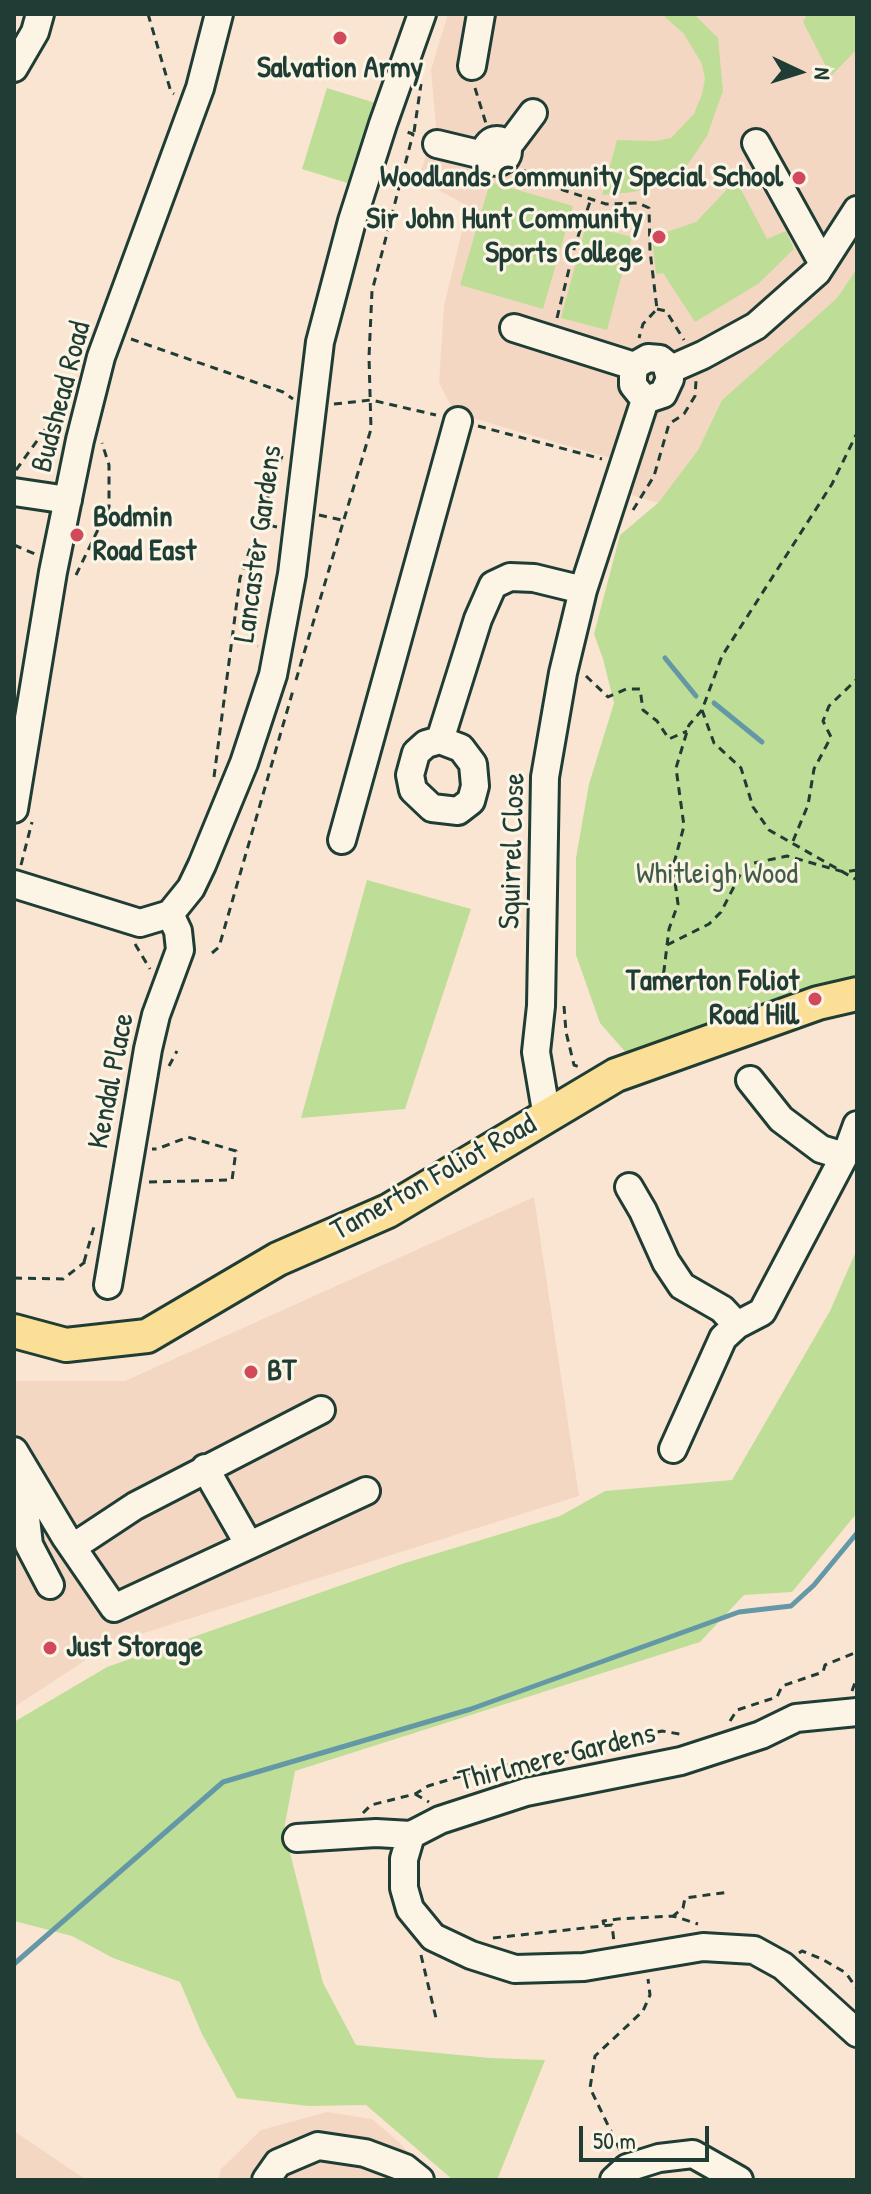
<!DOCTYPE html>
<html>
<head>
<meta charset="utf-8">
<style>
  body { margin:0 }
  #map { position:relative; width:871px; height:2194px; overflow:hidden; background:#fae5d3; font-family:"Patrick Hand",sans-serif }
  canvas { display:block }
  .frame { position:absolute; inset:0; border:16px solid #1f3d34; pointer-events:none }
  .north { position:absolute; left:759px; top:32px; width:80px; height:80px; -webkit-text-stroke:6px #fcf5e5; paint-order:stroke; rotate:94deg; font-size:22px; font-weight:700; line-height:32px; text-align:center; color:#1f3d34 }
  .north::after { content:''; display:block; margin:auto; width:28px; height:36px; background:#1f3d34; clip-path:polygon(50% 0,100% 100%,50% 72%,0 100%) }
  .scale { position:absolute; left:579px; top:2126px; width:130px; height:36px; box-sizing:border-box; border:4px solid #1f3d34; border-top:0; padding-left:10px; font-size:24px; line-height:28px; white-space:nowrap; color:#1f3d34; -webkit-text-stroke:6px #fcf5e5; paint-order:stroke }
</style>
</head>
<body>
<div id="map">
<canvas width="871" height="2194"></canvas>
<div class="frame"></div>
<div class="north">N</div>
<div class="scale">50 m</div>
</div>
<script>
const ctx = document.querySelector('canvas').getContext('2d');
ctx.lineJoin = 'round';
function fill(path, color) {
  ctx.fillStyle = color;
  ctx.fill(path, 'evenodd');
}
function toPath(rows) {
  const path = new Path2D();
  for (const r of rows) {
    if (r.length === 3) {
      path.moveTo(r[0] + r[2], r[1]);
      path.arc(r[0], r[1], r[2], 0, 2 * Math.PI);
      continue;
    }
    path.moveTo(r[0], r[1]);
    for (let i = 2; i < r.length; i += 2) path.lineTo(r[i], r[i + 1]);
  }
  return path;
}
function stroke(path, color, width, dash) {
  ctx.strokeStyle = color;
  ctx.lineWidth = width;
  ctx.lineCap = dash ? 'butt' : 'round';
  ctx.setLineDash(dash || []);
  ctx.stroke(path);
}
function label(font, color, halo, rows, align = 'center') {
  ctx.font = font + ' "Patrick Hand",sans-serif';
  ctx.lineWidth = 6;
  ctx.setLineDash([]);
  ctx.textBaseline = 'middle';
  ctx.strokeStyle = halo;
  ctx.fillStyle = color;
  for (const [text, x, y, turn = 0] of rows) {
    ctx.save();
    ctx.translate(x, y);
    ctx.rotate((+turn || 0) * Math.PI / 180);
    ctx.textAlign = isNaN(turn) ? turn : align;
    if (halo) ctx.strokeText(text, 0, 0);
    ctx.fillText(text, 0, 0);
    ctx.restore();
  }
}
fill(toPath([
  [448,14,857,14,857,268,837,298,722,400,698,450,658,503,604,487,610,458,455,413,439,383,444,306,468,206,418,179,436,127,431,70],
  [534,1197,579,1496,112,1643,14,1707,14,1381,125,1381],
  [327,2112,372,2119,400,2143,433,2180,218,2180,221,2169,261,2130],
  [14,2131,79,2175,88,2180,14,2180]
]), '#f4d7c3');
fill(toPath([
  [667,14,694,14,718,38,723,91,707,136,688,164,666,181,634,192,602,195,617,140,656,141,671,138,694,114,702,94,705,79,702,64,684,34,665,17],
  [807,14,857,14,857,49,831,76,803,22],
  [327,88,382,105,357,186,302,169],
  [736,180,767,239,786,231,794,249,758,284,695,322,663,273,656,274,652,237,696,222],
  [490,182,573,206,543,309,460,285],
  [586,225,632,237,607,330,561,318],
  [857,268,857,983,629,1056,600,1023,576,955,576,858,589,784,614,703,603,659,594,634,620,535,658,503,698,450,722,400,837,298],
  [367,880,471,909,405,1109,301,1118],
  [857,1249,857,1513,792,1592,744,1595,700,1642,295,1771,284,1829,323,1983,356,2045,490,2058,545,2060,497,2180,453,2180,366,2105,309,2106,237,2098,202,2034,180,1982,113,1958,72,1936,14,1921,14,1722,107,1667,405,1563,560,1516,605,1491,732,1480,830,1311]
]), '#bede97');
stroke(toPath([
  [665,658,696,696],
  [714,703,762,742],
  [14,1964,223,1782,471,1709,739,1612,791,1606,814,1585,857,1533]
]), '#6498a7', 5);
const minor = toPath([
  [472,66,481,14],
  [14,68,35,32,40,14],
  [497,151,11],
  [504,142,512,141,533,113],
  [756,143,822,262],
  [437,144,487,156],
  [514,328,634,366],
  [648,358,660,359,666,364,670,379,663,394,645,400,633,385,633,377,634,366,648,358],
  [669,370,703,355,756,326,817,272,857,210],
  [14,492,68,500],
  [440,740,478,619,493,585,510,577,534,578,583,590],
  [440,740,461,748,473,764,475,786,471,801,458,811,432,808,413,790,410,775,416,753,426,744,440,740],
  [14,809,53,572,80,440,101,357,200,88,219,14],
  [342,840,458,421],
  [14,884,140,923,170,914,191,888,202,865,244,763,273,675,292,574,320,342,352,221,383,124,422,14],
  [750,1080,781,1119,821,1149,844,1156],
  [547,1117,536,1052,541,1006,545,777,563,673,583,590,645,400],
  [629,1187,643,1211,666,1262,682,1286,722,1309,737,1325],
  [108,1285,148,1049,156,1015,180,950,178,931,170,914],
  [673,1449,723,1338,737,1325,762,1312,849,1147,857,1125],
  [14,1451,66,1538,114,1608,366,1491],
  [205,1468,249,1545],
  [14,1493,26,1518,29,1545,50,1585],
  [73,1547,135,1506,321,1410],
  [857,1712,796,1718,761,1735,681,1761,526,1792,440,1820,411,1835,404,1859,404,1888,410,1909,433,1937,471,1955,515,1969,584,1967,703,1947,754,1950,783,1966,857,2033],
  [297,1838,376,1833,411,1835],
  [266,2180,278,2163,318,2146,365,2153,405,2168,420,2180],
  [614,2180,627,2168,659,2158,693,2154,739,2180]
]);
const major = toPath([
  [14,1331,66,1345,147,1336,278,1259,388,1211,616,1075,818,1003,857,994]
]);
stroke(minor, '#1f3d34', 32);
stroke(major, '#1f3d34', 38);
stroke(toPath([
  [148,14,171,92,174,94],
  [475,88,488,130],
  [414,132,421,84],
  [511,164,563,190,606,204,638,203,649,208,650,251,657,309,643,324,639,338],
  [657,309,666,311,684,340],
  [557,318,575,245,591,199],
  [131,339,283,392,293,399],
  [334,404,371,400,436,415],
  [478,426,602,459],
  [16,470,67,399],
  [633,510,654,476,669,424,684,414,695,396,696,381],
  [319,515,342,520],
  [258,523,277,527],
  [14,545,35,554],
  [76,575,109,507,109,465,102,443],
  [232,635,258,646],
  [586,676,608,697,626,689,640,689,643,710,657,721,669,739,687,731],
  [296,680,371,429,369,357,372,291,413,134,404,131],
  [702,710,714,743,741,768,753,807,769,830,857,880],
  [214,777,240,578,283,453],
  [793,841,808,805,814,769,831,737,823,721,829,706,857,679],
  [21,865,32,822],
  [135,944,150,969],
  [667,945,709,924,721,912,745,865,787,856,844,872,857,870],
  [212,953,219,947,294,687],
  [662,987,669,929,678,904,673,867,684,826,676,768,689,725,702,710,722,656,832,484,857,433],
  [564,1006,566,1032,574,1065,582,1068],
  [169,1066,177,1051],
  [149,1182,232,1180,236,1151,188,1137,157,1149,152,1149],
  [84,1262,95,1223],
  [14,1278,63,1279,85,1262],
  [852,1691,857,1677],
  [730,1721,737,1710,777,1697,782,1686,823,1672,825,1665,857,1652],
  [484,1771,484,1778,492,1779],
  [415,1794,429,1802],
  [363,1813,371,1805,415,1794,428,1786,468,1774,662,1731,685,1735],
  [672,1917,683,1908,685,1898,729,1892],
  [604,1925,603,1921,618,1919,673,1916,698,1924],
  [493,1938,612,1925,614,1942],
  [799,1953,802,1951,822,1959,846,1973,857,1989],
  [421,1955,436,2018],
  [620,2150,590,2088,595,2056,643,2011,650,1995,648,1979]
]), '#1f3d34', 3, [8, 6]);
stroke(minor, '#fcf5e5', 26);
stroke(major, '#fbdf96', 32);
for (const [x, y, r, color] of [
  [340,38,8,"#d1495b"],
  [799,178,8,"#d1495b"],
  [659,237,8,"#d1495b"],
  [77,535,8,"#d1495b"],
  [815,999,8,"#d1495b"],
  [251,1372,8,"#d1495b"],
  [50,1648,8,"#d1495b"]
]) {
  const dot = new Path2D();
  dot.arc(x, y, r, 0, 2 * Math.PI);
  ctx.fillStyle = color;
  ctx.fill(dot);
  stroke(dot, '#fcf5e5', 3);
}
label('bold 30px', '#1f3d34', '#fcf5e5', [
  ["Salvation Army",340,69,"center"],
  ["Woodlands Community Special School",783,178],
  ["Sir John Hunt Community",643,220],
  ["Sports College",643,254],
  ["Bodmin",93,518,"left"],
  ["Road East",93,552,"left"],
  ["Tamerton Foliot",799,982],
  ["Road Hill",799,1016],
  ["BT",267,1372,"left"],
  ["Just Storage",66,1648,"left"]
], 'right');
label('30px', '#1f3d34', '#fcf5e5', [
  ["Budshead Road",62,397,-75],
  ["Lancaster Gardens",259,544,-82],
  ["Squirrel Close",513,851,-88],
  ["Kendal Place",112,1081,-79],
  ["Tamerton Foliot Road",434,1178,-29],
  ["Thirlmere Gardens",557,1758,-14]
]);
label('30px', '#3f5d48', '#fcf5e5', [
  ["Whitleigh Wood",717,875]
]);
</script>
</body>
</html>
